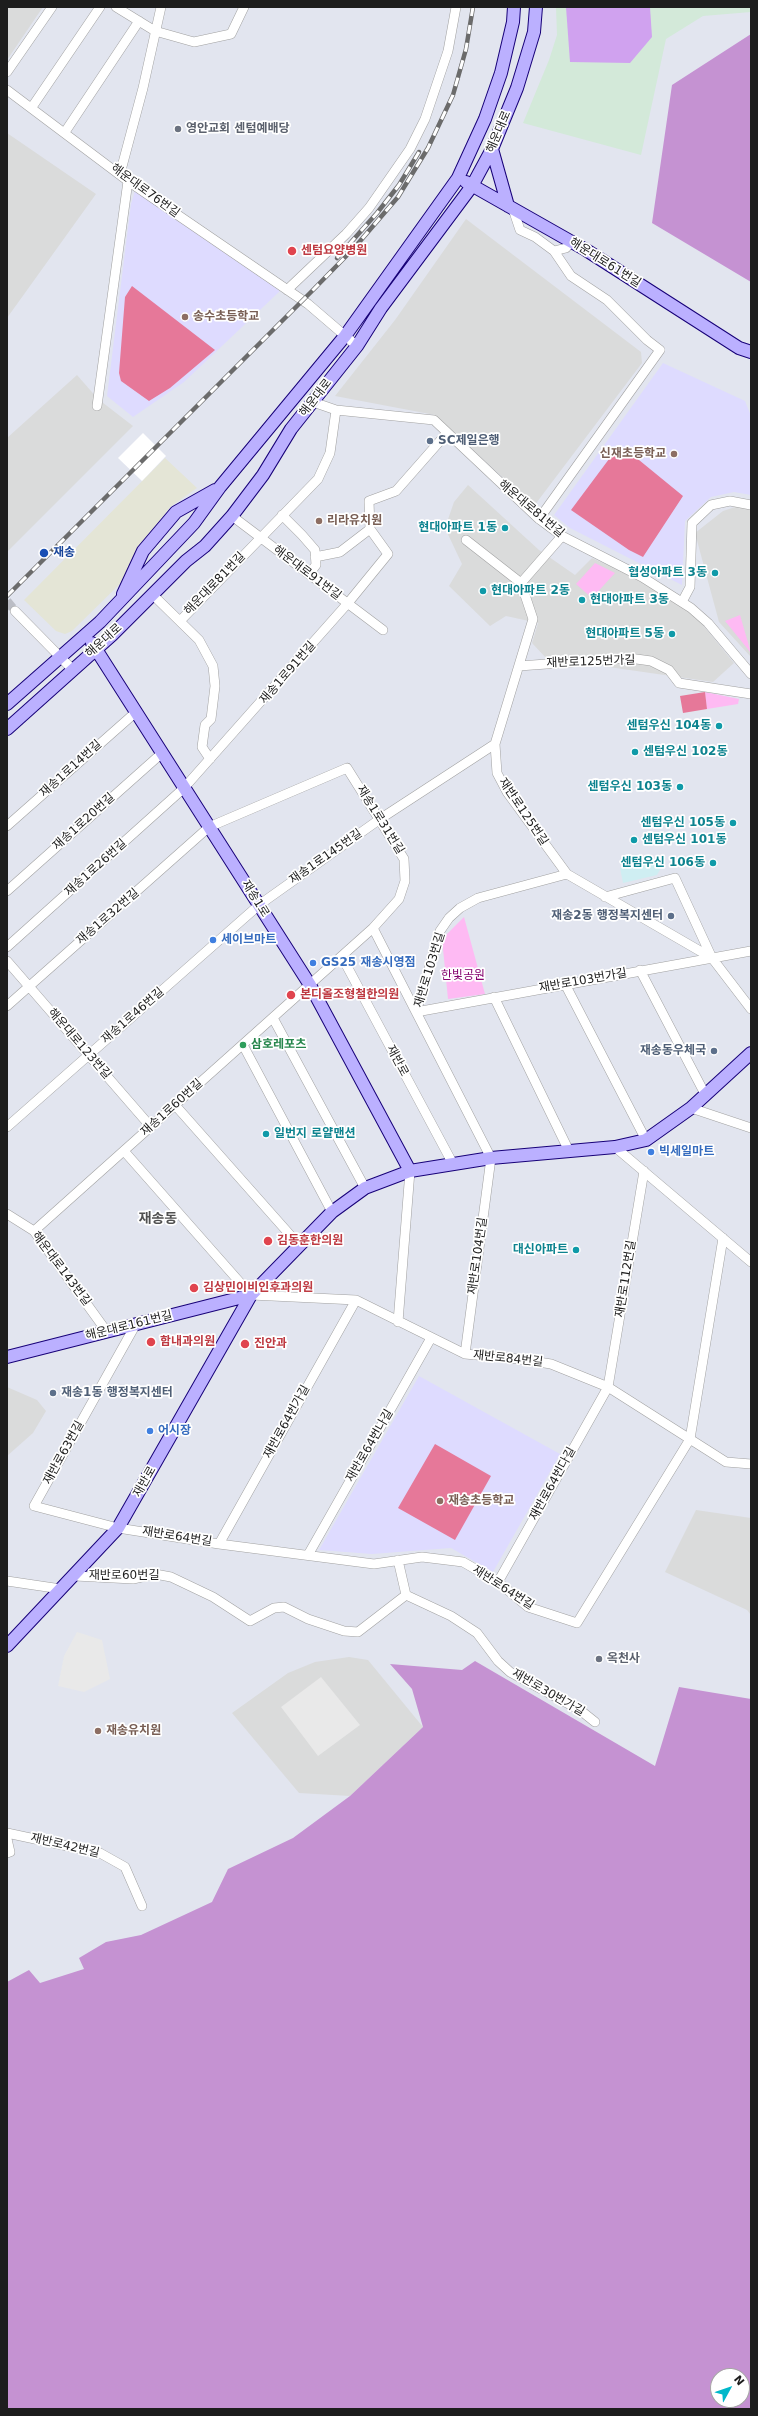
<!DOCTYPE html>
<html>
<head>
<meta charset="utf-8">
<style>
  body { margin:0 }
  #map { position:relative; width:758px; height:2416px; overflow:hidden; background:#e2e5ef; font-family:"DejaVu Sans",sans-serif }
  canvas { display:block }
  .frame { position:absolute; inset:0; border:8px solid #1d1d1d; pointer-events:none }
  .north { position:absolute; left:710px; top:2368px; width:40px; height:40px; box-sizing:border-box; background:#fff; border:1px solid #a5a5a5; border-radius:50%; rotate:50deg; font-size:11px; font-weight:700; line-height:16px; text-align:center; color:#1d1d1d }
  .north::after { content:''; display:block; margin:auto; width:14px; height:18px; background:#00b8ca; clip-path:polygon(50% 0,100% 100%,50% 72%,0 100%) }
</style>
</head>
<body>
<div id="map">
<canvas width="758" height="2416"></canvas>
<div class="frame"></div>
<div class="north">N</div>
</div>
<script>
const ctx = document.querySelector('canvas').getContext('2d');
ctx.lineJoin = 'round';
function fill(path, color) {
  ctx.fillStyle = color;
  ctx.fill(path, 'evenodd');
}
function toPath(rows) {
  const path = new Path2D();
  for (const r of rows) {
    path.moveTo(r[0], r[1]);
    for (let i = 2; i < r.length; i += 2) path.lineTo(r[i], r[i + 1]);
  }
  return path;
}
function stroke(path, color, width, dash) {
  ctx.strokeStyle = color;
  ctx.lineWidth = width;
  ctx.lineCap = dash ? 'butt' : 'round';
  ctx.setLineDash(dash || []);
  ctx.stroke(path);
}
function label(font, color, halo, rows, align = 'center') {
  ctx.font = font + ' "DejaVu Sans","Noto Sans KR",sans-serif';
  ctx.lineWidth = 3.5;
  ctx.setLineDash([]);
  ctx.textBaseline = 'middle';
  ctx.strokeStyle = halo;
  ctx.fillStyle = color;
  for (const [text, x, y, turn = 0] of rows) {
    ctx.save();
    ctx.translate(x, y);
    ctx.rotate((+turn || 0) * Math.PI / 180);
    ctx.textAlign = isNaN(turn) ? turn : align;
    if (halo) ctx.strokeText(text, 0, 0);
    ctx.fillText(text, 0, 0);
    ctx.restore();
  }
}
fill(toPath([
  [7,7,43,7,7,60],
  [7,133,96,194,7,318],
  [466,219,641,352,642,363,534,506,435,415,335,396,395,320],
  [77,375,98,399,133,426,7,552,7,438],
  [468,485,539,550,575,575,592,558,680,597,734,663,713,682,546,658,532,643,538,623,506,616,490,626,449,586,462,564,445,528,454,502],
  [738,506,751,509,750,656,719,622,695,533,723,511],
  [7,1387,37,1400,46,1411,33,1433,7,1456],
  [696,1510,751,1518,751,1615,747,1610,665,1572],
  [349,1657,368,1660,423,1727,350,1796,299,1793,232,1713,288,1673,315,1662]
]), '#dadbdb');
fill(toPath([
  [659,860,661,868,657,875,623,883,620,868]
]), '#cfeef2');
fill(toPath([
  [556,7,751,7,751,12,703,16,666,39,641,155,523,123,549,60,557,35]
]), '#d3e9d9');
fill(toPath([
  [135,191,280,291,184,382,133,417,107,396,131,204],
  [663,363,745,401,751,416,751,495,734,492,711,497,685,521,682,585,570,528,554,515],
  [419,1376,560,1454,493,1572,451,1548,372,1554,319,1550]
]), '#dedbff');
fill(toPath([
  [566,7,650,7,652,37,630,63,570,62]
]), '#d0a2ef');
fill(toPath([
  [751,34,751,282,652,223,672,85],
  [475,1661,655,1766,679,1687,751,1699,751,2409,7,2409,7,1982,29,1970,40,1983,84,1969,79,1958,106,1942,141,1935,212,1902,228,1869,293,1838,350,1796,423,1727,412,1689,390,1664,462,1670],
  [718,2376,742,2376,742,2400,718,2400]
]), '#c592d2');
fill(toPath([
  [595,563,615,573,592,598,576,584],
  [740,615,751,653,725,621],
  [705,692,739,699,738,704,707,709],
  [464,917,485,994,448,999,442,939]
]), '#febaf3');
fill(toPath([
  [132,286,215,350,170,388,149,401,121,381,119,373,125,297],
  [615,451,628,451,683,496,643,557,629,550,571,510],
  [705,692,707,709,683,713,680,696],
  [435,1444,491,1476,455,1540,398,1508]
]), '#e67899');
fill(toPath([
  [77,1632,102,1640,110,1679,84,1692,58,1686,64,1656],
  [321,1677,360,1725,318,1756,281,1707]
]), '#e9e9e9');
fill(toPath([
  [165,458,197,488,170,507,140,549,124,580,72,631,65,634,56,631,24,600]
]), '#e4e5d6');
fill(toPath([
  [143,433,166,456,142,481,118,458]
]), '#fff');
stroke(toPath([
  [7,601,15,611]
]), '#bbbdc5', 9, [9, 4.5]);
const minor = toPath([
  [116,7,155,31,194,42,231,34,244,7],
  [7,72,52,7],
  [7,90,128,181,308,304,357,346],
  [32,107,100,7],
  [65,132,139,21],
  [120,174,143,88,161,7],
  [513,209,520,230,535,237,554,251,571,276,607,300,647,340,660,350,539,519],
  [554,251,566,248,571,241],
  [287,290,346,234,369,208,410,149,425,119,448,51,456,7],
  [313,402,336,410,434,420,539,519,562,536,642,577,691,608,708,623,751,674],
  [97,406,128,181],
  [282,515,302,535,315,550,316,565,309,574],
  [232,516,383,630],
  [562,536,521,583,533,619,495,744,497,773,507,792,567,874,712,958,751,1009],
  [466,540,521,583],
  [315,557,340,552,370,529],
  [153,595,199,640,213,666,215,686,211,719,205,725,202,747,210,759],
  [682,602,690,587,692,523,711,505,730,501,751,505],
  [15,611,73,670],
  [180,621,318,479,330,453,336,410],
  [519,666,629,658,651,661,669,670,679,683,751,694],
  [7,826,136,712],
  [7,891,162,753],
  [605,897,675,878,712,958],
  [373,928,416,1012,751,951],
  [7,947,184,788,348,603,388,554,370,529,369,501,396,491,447,433],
  [342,957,453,1164],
  [7,961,151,1127],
  [640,970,706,1096],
  [565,984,646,1140],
  [494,997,569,1151],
  [7,1006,209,827,347,768,404,859,405,881,399,899,373,928,34,1231],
  [273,1018,365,1188],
  [243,1045,332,1212],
  [175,1105,299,1245],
  [691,1108,751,1128],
  [7,1127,259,905,380,819,495,744],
  [615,1147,751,1262],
  [124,1151,251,1295,356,1300,465,1354,519,1359,551,1364,608,1387,726,1462,751,1464],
  [7,1214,34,1231,107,1332],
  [398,1322,410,1171],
  [136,1324,34,1506,118,1528,219,1544,374,1564,422,1557,463,1562,498,1582,528,1607,577,1623,690,1439,723,1238],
  [465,1354,491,1158,416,1012,440,931,449,918,460,908,478,898,567,874],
  [219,1544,356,1300],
  [308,1555,431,1338],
  [398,1560,406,1595],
  [75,1576,133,1579,155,1574,171,1577,213,1597,250,1621,274,1608,284,1607,308,1619,344,1631,358,1632,406,1595],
  [7,1581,61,1589],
  [498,1582,608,1387,644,1171],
  [406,1595,451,1616,477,1633,498,1661,510,1672,580,1710,595,1722],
  [7,1833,100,1853,125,1867,142,1906],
  [7,1839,10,1852,7,1853]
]);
const secondary = toPath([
  [492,149,508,206],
  [466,182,586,250,739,348,751,352],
  [123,594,143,551,176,512,215,490],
  [92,643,310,985,410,1171],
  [7,704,100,622,194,523,220,487,345,336,458,178,485,119,501,73,513,22,514,7],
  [7,729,112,635,186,561,205,546,232,516,263,475,291,429,357,346,381,308,472,186,492,149,517,88,534,32,536,7],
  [7,1357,251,1295],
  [7,1646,118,1528,251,1295,332,1212,365,1188,410,1171,491,1158,615,1147,646,1140,691,1108,751,1053]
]);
stroke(minor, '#a1a1a1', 10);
stroke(secondary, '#170078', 14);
stroke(minor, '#fff', 9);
stroke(secondary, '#bbb0ff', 12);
const rail = toPath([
  [337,258,377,213,399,185,419,152],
  [7,596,314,289,355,247,398,197,428,148,453,95,466,49,473,7]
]);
stroke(rail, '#6b6b6b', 4.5);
stroke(rail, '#fff', 3, [9]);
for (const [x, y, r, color] of [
  [178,129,4,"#6b7280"],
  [292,251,5,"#e0444e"],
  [185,317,4,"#8d6e63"],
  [430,441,4,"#5c6f8a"],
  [674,454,4,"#8d6e63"],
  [319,521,4,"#8d6e63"],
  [505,528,4,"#0f9aa8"],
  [44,553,5,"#1a4fb4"],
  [715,573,4,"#0f9aa8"],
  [483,591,4,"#0f9aa8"],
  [582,600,4,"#0f9aa8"],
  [672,634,4,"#0f9aa8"],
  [719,726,4,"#0f9aa8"],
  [635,752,4,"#0f9aa8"],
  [680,787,4,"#0f9aa8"],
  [733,823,4,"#0f9aa8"],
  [634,840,4,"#0f9aa8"],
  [713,863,4,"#0f9aa8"],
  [671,916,4,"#5c6f8a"],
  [213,940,4,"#3f7fe0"],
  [313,963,4,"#3f7fe0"],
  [291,995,5,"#e0444e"],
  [243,1045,4,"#2e9e5b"],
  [714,1051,4,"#5c6f8a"],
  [266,1134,4,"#0f9aa8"],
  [651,1152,4,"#3f7fe0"],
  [268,1241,5,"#e0444e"],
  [576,1250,4,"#0f9aa8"],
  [194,1288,5,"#e0444e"],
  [151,1342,5,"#e0444e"],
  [245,1344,5,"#e0444e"],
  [53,1393,4,"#5c6f8a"],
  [150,1431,4,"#3f7fe0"],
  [440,1501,4,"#8d6e63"],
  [599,1659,4,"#6b7280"],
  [98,1731,4,"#8d6e63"]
]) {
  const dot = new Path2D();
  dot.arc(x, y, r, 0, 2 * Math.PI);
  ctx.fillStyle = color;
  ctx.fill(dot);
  stroke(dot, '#fff', 1.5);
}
label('bold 12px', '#5b616d', '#fff', [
  ["영안교회 센텀예배당",186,129],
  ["옥천사",607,1659]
], 'left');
label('12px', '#1d1d1d', '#fff', [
  ["해운대로",499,132,-67],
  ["해운대로76번길",145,191,36],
  ["해운대로61번길",605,263,32],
  ["해운대로",316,398,-52],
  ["해운대로81번길",531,509,40],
  ["해운대로91번길",307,573,37],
  ["해운대로81번길",215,584,-46],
  ["해운대로",104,641,-42],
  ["재반로125번가길",591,662,-2],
  ["재송1로91번길",288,673,-49],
  ["재송1로14번길",71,769,-42],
  ["재반로125번길",523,812,56],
  ["재송1로31번길",380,820,58],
  ["재송1로20번길",84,822,-42],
  ["재송1로145번길",326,857,-35],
  ["재송1로26번길",96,868,-42],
  ["재송1로",255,899,58],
  ["재송1로32번길",108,917,-41],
  ["재반로103번길",430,970,-73],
  ["재반로103번가길",583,981,-10],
  ["재송1로46번길",133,1016,-41],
  ["해운대로123번길",79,1044,49],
  ["재반로",397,1061,62],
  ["재송1로60번길",172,1108,-42],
  ["재반로104번길",478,1256,-82],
  ["해운대로143번길",61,1269,53],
  ["재반로112번길",626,1279,-81],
  ["해운대로161번길",129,1326,-14],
  ["재반로84번길",508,1359,6],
  ["재반로64번가길",287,1422,-61],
  ["재반로64번나길",370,1446,-60],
  ["재반로63번길",64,1453,-61],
  ["재반로",145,1482,-60],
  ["재반로64번다길",553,1484,-61],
  ["재반로64번길",177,1537,9],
  ["재반로60번길",124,1576],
  ["재반로64번길",503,1588,33],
  ["재반로30번가길",548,1693,30],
  ["재반로42번길",65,1846,13]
]);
label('bold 12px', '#be3a42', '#fff', [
  ["센텀요양병원",301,251],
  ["본디올조형철한의원",300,995],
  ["김동훈한의원",277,1241],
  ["김상민이비인후과의원",203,1288],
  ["함내과의원",160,1342],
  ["진안과",254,1344]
], 'left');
label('bold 12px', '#785e54', '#fff', [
  ["송수초등학교",193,317],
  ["신재초등학교",666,454,"right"],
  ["리라유치원",327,521],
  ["재송초등학교",448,1501],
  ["재송유치원",106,1731]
], 'left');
label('bold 12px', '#4e5e75', '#fff', [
  ["SC제일은행",438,441],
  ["재송2동 행정복지센터",663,916,"right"],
  ["재송동우체국",706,1051,"right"],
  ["재송1동 행정복지센터",61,1393]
], 'left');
label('bold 12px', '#0d838f', '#fff', [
  ["현대아파트 1동",497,528],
  ["협성아파트 3동",707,573],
  ["현대아파트 2동",491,591,"left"],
  ["현대아파트 3동",590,600,"left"],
  ["현대아파트 5동",664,634],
  ["센텀우신 104동",711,726],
  ["센텀우신 102동",643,752,"left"],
  ["센텀우신 103동",672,787],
  ["센텀우신 105동",725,823],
  ["센텀우신 101동",642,840,"left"],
  ["센텀우신 106동",705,863],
  ["일번지 로얄맨션",274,1134,"left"],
  ["대신아파트",568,1250]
], 'right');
label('bold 12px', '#164399', '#fff', [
  ["재송",53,553]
], 'left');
label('bold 12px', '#366cbe', '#fff', [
  ["세이브마트",221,940],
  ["GS25 재송시영점",321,963],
  ["빅세일마트",659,1152],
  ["어시장",158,1431]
], 'left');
label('12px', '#84026e', '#fff', [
  ["한빛공원",463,976]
]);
label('bold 12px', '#27864d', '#fff', [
  ["삼호레포츠",251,1045]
], 'left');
label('bold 14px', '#505050', '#fff', [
  ["재송동",158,1219]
]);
</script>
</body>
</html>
